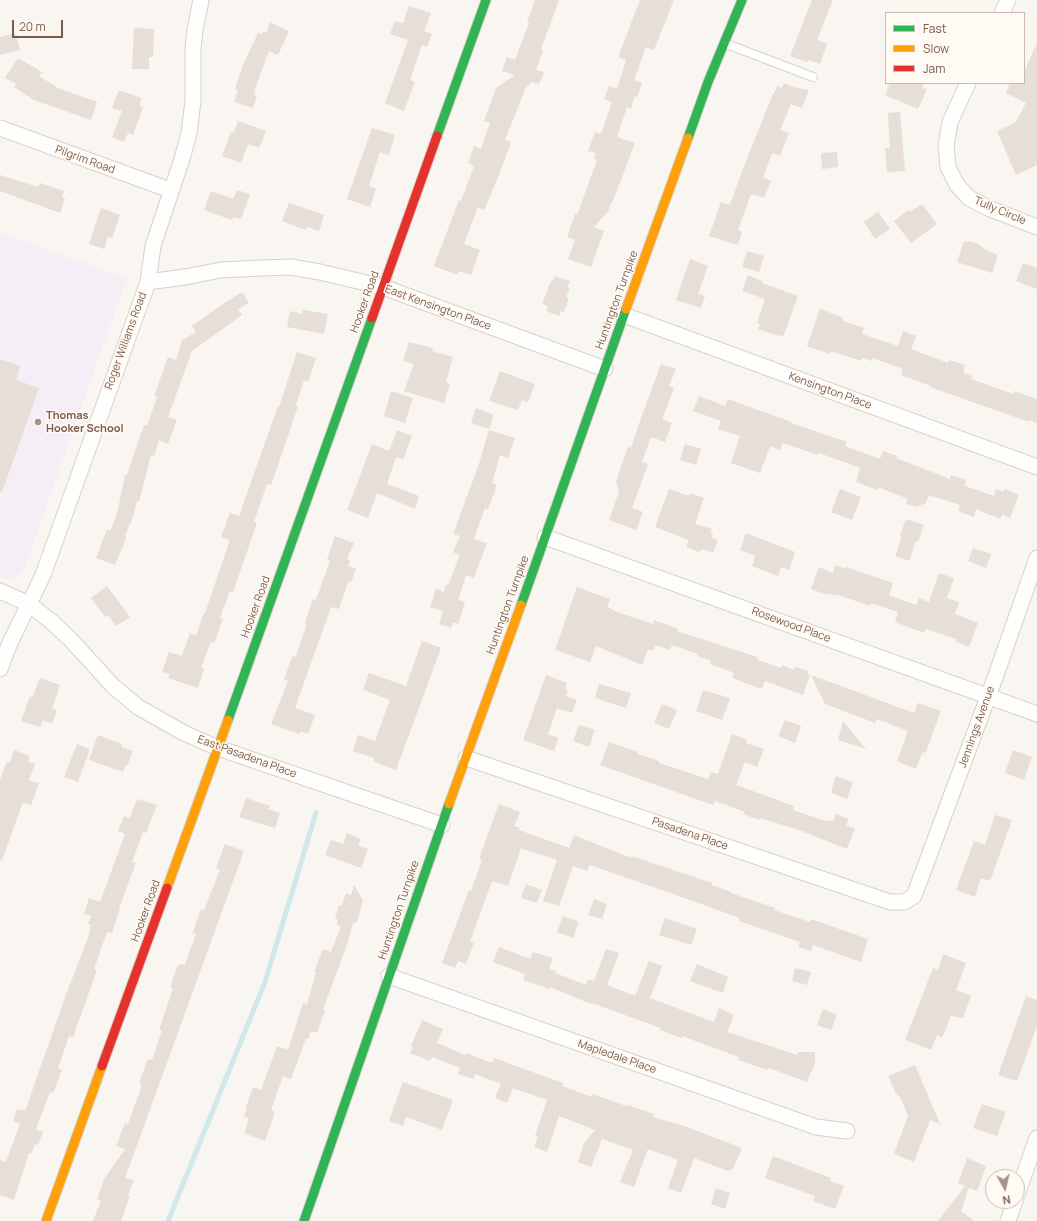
<!DOCTYPE html>
<html>
<head>
<meta charset="utf-8">
<style>
  body { margin:0 }
  #map { position:relative; width:1037px; height:1221px; overflow:hidden; background:#f9f5f0; font-family:Manrope,sans-serif }
  canvas { display:block }
  .legend { position:absolute; left:885px; top:12px; width:140px; height:72px; box-sizing:border-box; background:#fffaf3; border:1px solid #cabbb1; margin:0; padding:5px 7px; list-style:none; font-size:12px; color:#7a5c4d }
  .legend li { display:flex; align-items:center; gap:8px; height:20px }
  .legend b { width:20px; border:1px solid #cabbb1 }
  .north { position:absolute; left:985px; top:1169px; width:40px; height:40px; box-sizing:border-box; background:#fffaf3; border:1px solid #cabbb1; border-radius:50%; rotate:172deg; font-size:11px; font-weight:700; line-height:16px; text-align:center; color:#7a5c4d }
  .north::after { content:''; display:block; margin:auto; width:14px; height:18px; background:#a69286; clip-path:polygon(50% 0,100% 100%,50% 72%,0 100%) }
  .scale { position:absolute; left:12px; top:20px; width:51px; height:18px; box-sizing:border-box; border:2px solid #7a5c4d; border-top:0; padding-left:5px; font-size:12px; line-height:14px; white-space:nowrap; color:#7a5c4d; -webkit-text-stroke:3px #fffaf3; paint-order:stroke }
</style>
</head>
<body>
<div id="map">
<canvas width="1037" height="1221"></canvas>
<ul class="legend">
<li><b style="height:5px;background:#30b455"></b>Fast</li>
<li><b style="height:5px;background:#ff9f0a"></b>Slow</li>
<li><b style="height:5px;background:#e5322d"></b>Jam</li>
</ul>
<div class="north">N</div>
<div class="scale">20 m</div>
</div>
<script>
const ctx = document.querySelector('canvas').getContext('2d');
ctx.lineJoin = 'round';
function fill(path, color) {
  ctx.fillStyle = color;
  ctx.fill(path, 'evenodd');
}
function toPath(rows) {
  const path = new Path2D();
  for (const r of rows) {
    path.moveTo(r[0], r[1]);
    for (let i = 2; i < r.length; i += 2) path.lineTo(r[i], r[i + 1]);
  }
  return path;
}
function stroke(path, color, width, dash) {
  ctx.strokeStyle = color;
  ctx.lineWidth = width;
  ctx.lineCap = dash ? 'butt' : 'round';
  ctx.setLineDash(dash || []);
  ctx.stroke(path);
}
function label(font, color, halo, rows, align = 'center') {
  ctx.font = font + ' Manrope,sans-serif';
  ctx.lineWidth = 3;
  ctx.setLineDash([]);
  ctx.textBaseline = 'middle';
  ctx.strokeStyle = halo;
  ctx.fillStyle = color;
  for (const [text, x, y, turn = 0] of rows) {
    ctx.save();
    ctx.translate(x, y);
    ctx.rotate((+turn || 0) * Math.PI / 180);
    ctx.textAlign = isNaN(turn) ? turn : align;
    if (halo) ctx.strokeText(text, 0, 0);
    ctx.fillText(text, 0, 0);
    ctx.restore();
  }
}
fill(toPath([
  [0,233,127,278,25,567,19,575,9,579,0,578]
]), '#f6eef6');
stroke(toPath([
  [168,1221,265,982,316,813]
]), '#d0e8ea', 5);
fill(toPath([
  [535,0,559,0,541,49,543,50,536,70,544,72,539,84,531,82,529,86,527,85,505,140,511,142,499,175,484,210,478,207,464,244,480,250,471,275,459,271,457,275,434,266,459,200,461,201,474,166,468,163,474,146,481,149,490,123,484,121,496,88,515,75,502,71,507,57,515,60,529,23,527,22],
  [640,0,674,0,654,50,646,47,634,80,642,83,638,95,634,98,631,109,627,107,617,137,635,143,612,203,610,204,609,210,594,227,604,231,591,267,568,259,575,240,567,237,575,214,577,215,597,160,594,159,596,153,588,151,595,132,601,134,612,102,604,99,609,86,617,89,626,60,618,57],
  [812,0,833,0,817,40,827,44,820,64,809,60,807,62,790,56],
  [409,6,431,13,424,31,432,34,427,47,422,45,410,80,415,82,404,111,385,103,408,40,390,34,395,21,403,23],
  [270,22,289,31,278,55,269,51,256,86,254,95,257,96,253,108,234,102,238,90,235,89,243,65,258,33,262,34,263,31,266,33],
  [134,28,154,29,153,57,149,57,149,69,132,69],
  [15,33,20,50,0,55,0,37],
  [1037,43,1037,165,1016,175,997,131,1015,123,1026,103,1006,93,1010,83,1024,83,1024,72],
  [18,58,42,72,39,76,58,88,97,102,91,120,34,100,14,87,16,84,5,78],
  [784,83,796,88,809,90,802,108,791,104,780,130,789,133,780,156,772,153,763,178,771,181,764,198,751,194,738,230,742,232,738,245,709,236,721,202,730,205,744,166,773,94,774,94,777,86,782,88],
  [890,83,924,83,922,88,927,89,918,109,885,95],
  [119,90,141,98,140,106,143,107,133,135,128,133,124,142,112,137,122,111,112,108],
  [900,112,905,171,887,172,885,148,890,148,888,113],
  [238,121,266,131,259,148,248,144,241,163,222,156,231,132,234,133],
  [372,128,395,135,389,155,380,152,369,186,376,189,370,207,347,199],
  [837,152,838,167,822,169,821,153],
  [0,175,38,187,40,183,64,191,62,197,65,198,60,213,0,191],
  [237,190,250,194,241,219,233,217,232,220,204,210,211,191,233,199],
  [289,203,324,215,319,231,307,227,306,230,282,221],
  [922,204,937,224,911,243,894,221,908,210,910,212],
  [101,208,120,215,112,238,108,237,104,249,89,244],
  [878,212,890,229,875,239,864,222],
  [964,241,976,243,988,251,998,255,992,273,957,262],
  [747,251,764,256,759,272,742,267],
  [690,259,708,266,698,294,705,296,701,308,676,300],
  [1023,263,1037,268,1037,289,1016,281],
  [748,275,762,281,762,283,798,296,783,337,758,329,760,324,757,323,765,299,742,291],
  [555,276,570,281,567,287,570,288,566,297,569,298,564,312,561,311,559,316,546,311,548,306,542,304,551,281,553,281],
  [242,292,249,303,238,309,242,315,192,351,168,417,177,420,168,444,159,440,154,456,151,455,139,502,137,501,133,517,125,535,126,539,115,565,96,558,107,529,110,531,117,514,125,475,127,475,144,425,147,426,157,397,154,396,168,357,176,360,182,340,196,332,192,326,226,302],
  [820,309,842,317,843,321,864,328,862,334,898,346,903,331,916,336,911,349,948,363,949,360,965,365,963,373,972,376,971,379,1013,394,1014,391,1037,399,1037,423,1029,420,1029,422,930,387,931,386,901,375,903,369,873,358,872,361,862,358,861,361,831,351,830,354,807,346],
  [303,310,328,314,324,334,287,327,290,311,302,314],
  [409,342,433,348,432,351,453,357,446,382,450,384,444,403,404,391,414,364,403,361],
  [297,352,316,358,308,382,304,380,296,405,298,406,289,433,271,485,267,484,258,510,254,522,257,523,233,592,230,591,220,618,223,619,214,643,211,642,201,668,204,669,198,688,168,678,170,674,162,672,169,652,182,656,190,633,196,635,204,613,205,613,230,540,221,537,230,513,239,516,278,406,279,407],
  [0,359,20,366,16,380,39,388,2,492,0,491],
  [661,364,676,369,669,386,674,388,662,419,672,423,665,442,651,437,642,462,648,464,632,508,643,512,636,530,609,520,619,492,616,481,628,447,631,448,640,421],
  [500,371,535,384,528,402,522,400,518,410,489,401],
  [391,391,413,398,405,423,384,416],
  [699,396,725,406,728,399,744,405,792,422,791,423,847,442,845,446,880,459,883,451,897,456,896,458,950,479,951,475,966,480,965,486,994,496,996,489,1003,492,1005,489,1019,495,1010,518,1002,514,1000,519,976,509,974,517,958,511,960,505,929,495,926,503,916,507,906,504,908,499,878,487,877,490,856,482,860,468,819,453,818,455,783,443,780,450,770,446,760,473,731,463,740,436,718,429,721,421,693,411],
  [476,408,494,415,489,429,471,423],
  [397,430,412,436,403,460,396,457,387,484,419,496,415,509,377,493,368,518,347,510,372,444,389,451],
  [489,430,515,438,508,458,500,455,492,483,497,485,488,509,485,508,474,539,487,543,474,578,466,575,458,600,465,602,458,624,453,622,451,628,439,624,443,611,430,607,436,589,444,592,446,584,448,585,460,555,453,552,460,536,453,534,479,464],
  [685,444,701,449,696,465,680,460],
  [669,489,689,496,690,493,704,498,695,524,712,529,710,533,713,534,712,538,718,540,713,553,702,549,699,552,686,547,689,540,655,527],
  [840,489,861,497,852,520,831,512],
  [906,519,924,525,918,542,916,541,909,561,895,556,902,537,900,536],
  [746,533,795,552,789,570,781,567,778,576,752,566,755,556,740,550],
  [335,536,354,543,347,559,350,560,348,566,356,569,351,582,348,582,339,609,331,607,295,708,315,715,308,734,301,731,299,734,271,724,288,681,284,679,292,657,296,656,307,624,305,623,313,599,316,600,330,561,327,560],
  [973,548,991,554,986,568,968,561],
  [835,565,845,569,846,567,893,583,889,595,916,605,919,598,929,602,939,573,954,578,947,598,959,602,955,614,978,623,969,647,955,641,956,639,926,629,924,633,895,622,898,612,871,603,870,606,836,594,835,596,828,593,827,595,811,589,819,567,833,573],
  [107,586,130,617,116,626,108,615,105,617,91,598],
  [577,587,610,599,607,607,614,610,614,611,653,624,654,620,678,629,677,631,757,657,758,660,781,668,782,665,794,670,795,667,808,671,807,674,810,675,803,695,765,681,762,689,732,678,734,673,710,664,711,661,697,656,698,654,672,645,670,650,655,645,653,651,648,649,642,665,596,646,590,662,555,650],
  [422,641,441,648,396,770,373,761,374,758,353,751,358,735,375,741,390,700,363,690,369,673,406,686],
  [546,675,567,683,565,689,568,690,566,696,577,700,572,713,557,708,548,734,558,738,554,751,523,740],
  [811,675,914,713,918,703,941,711,926,752,922,753,916,769,897,761,908,731,877,719,875,723,825,704],
  [40,678,60,685,52,709,57,710,52,724,43,720,40,727,21,721,30,696,32,698],
  [599,684,631,693,626,708,595,698],
  [703,690,730,698,722,720,696,711],
  [662,704,677,710,669,729,654,723],
  [785,720,801,726,795,743,778,736],
  [843,721,866,749,838,740],
  [579,725,595,730,589,747,573,741],
  [732,734,747,740,746,743,764,749,757,767,745,762,736,785,794,806,793,810,828,822,829,820,833,821,836,814,849,819,846,825,855,829,847,849,799,830,760,818,759,820,743,814,745,812,715,801,713,805,600,765,609,742,638,752,637,754,659,761,659,763,708,779,711,772,718,774],
  [98,735,122,744,121,747,133,751,127,766,125,766,123,772,89,760],
  [77,744,90,749,78,782,64,777],
  [14,750,30,756,28,761,35,764,29,780,39,783,31,805,23,802,2,860,0,860,0,780,7,761,10,763],
  [1013,750,1032,757,1024,780,1005,773],
  [836,776,853,782,847,799,832,793,832,788],
  [246,798,270,806,268,809,280,813,275,828,239,817],
  [137,799,157,805,146,833,143,832,132,862,136,863,119,908,120,908,112,933,107,932,94,969,97,970,73,1037,69,1036,58,1068,62,1070,53,1093,50,1092,36,1129,43,1132,38,1145,35,1144,31,1154,29,1153,14,1200,0,1195,0,1160,6,1162,20,1124,13,1121,17,1109,25,1111,67,992,88,938,91,925,88,924,91,916,84,914,89,898,100,902,125,834,118,831,124,816,130,818],
  [499,804,520,812,514,826,520,828,519,830,569,848,574,835,631,858,631,856,712,883,712,885,731,892,731,893,775,908,774,910,810,922,811,919,868,939,861,962,813,945,811,951,798,947,800,942,739,921,739,918,696,902,590,865,587,871,573,866,559,906,543,901,557,860,521,848,508,886,492,881,470,942,474,943,466,964,458,961,455,968,442,963,469,890,471,891,482,860,479,859],
  [995,815,1012,820,990,881,981,878,975,897,956,890,974,841,985,845],
  [347,833,361,839,358,846,368,849,361,868,325,855,331,840,343,844],
  [225,844,244,851,125,1178,134,1180,128,1195,130,1196,121,1221,93,1221,101,1200,97,1199,104,1179,125,1149,116,1146,125,1123,128,1124,138,1096,142,1086,139,1083,148,1059,152,1060,162,1030,159,1030,173,988,170,987,178,965,185,964,196,934,193,933,196,923,201,909,204,910,220,870,216,868],
  [526,884,542,890,537,903,521,898],
  [354,885,363,900,357,922,353,923,348,942,323,1009,325,1010,317,1033,311,1031,308,1039,306,1038,291,1079,283,1076,271,1110,275,1112,265,1141,244,1133,249,1118,244,1116,247,1108,246,1107,253,1087,261,1090,277,1046,288,1050,303,1003,307,1004,316,972,314,972,323,949,331,952,341,926,337,925,338,920,335,919,339,906,342,905,346,893,351,895],
  [594,899,607,904,602,919,588,915],
  [563,916,579,922,573,938,557,932],
  [665,918,697,929,691,945,659,935],
  [499,947,530,959,533,952,553,958,549,969,556,971,555,973,586,985,588,979,594,981,606,949,619,953,607,985,635,996,649,961,662,966,650,998,714,1022,719,1008,734,1015,727,1032,797,1055,799,1052,815,1052,815,1063,807,1082,769,1068,768,1070,738,1060,739,1057,682,1036,681,1038,660,1030,660,1028,592,1003,591,1004,550,987,550,989,523,980,525,974,493,962],
  [943,954,966,963,956,990,971,996,963,1018,951,1016,942,1038,937,1035,931,1050,905,1040,933,968,938,970],
  [697,964,728,977,723,993,690,981],
  [795,968,811,972,807,985,792,981],
  [1026,996,1037,1000,1037,1026,1017,1081,998,1075],
  [823,1009,837,1015,831,1030,817,1025],
  [422,1020,443,1029,437,1043,465,1055,466,1053,492,1063,494,1058,563,1083,562,1086,592,1097,593,1094,626,1106,627,1105,654,1114,653,1117,681,1125,742,1148,733,1169,728,1171,694,1158,681,1193,668,1188,678,1160,648,1149,634,1187,620,1182,633,1150,602,1139,591,1167,578,1162,584,1143,595,1130,559,1116,547,1152,534,1147,538,1137,535,1136,547,1100,513,1088,507,1103,495,1098,501,1084,475,1074,473,1079,458,1074,460,1068,432,1057,430,1061,410,1053,413,1047,411,1046],
  [915,1065,940,1124,930,1120,914,1162,894,1154,908,1116,900,1097,896,1094,888,1076],
  [403,1082,453,1100,442,1130,406,1117,403,1126,389,1121],
  [982,1104,1006,1112,997,1136,973,1128],
  [773,1156,831,1178,830,1181,844,1186,835,1209,813,1201,815,1196,765,1178],
  [967,1158,986,1166,977,1191,969,1188,961,1211,974,1221,938,1221,965,1186,958,1183],
  [716,1188,730,1193,725,1209,711,1204]
]), '#e6ded7');
const lane = toPath([
  [724,43,813,77]
]);
const street = toPath([
  [1002,13,1008,0],
  [968,83,950,122,946,146,948,167,957,185,969,198,988,208,1037,227],
  [0,128,170,190],
  [148,282,185,277,221,270,260,268,291,267,320,272,383,287,605,369],
  [624,315,1037,467],
  [545,537,1037,714],
  [0,591,29,604,52,622,71,640,113,686,138,707,184,733,218,748,442,825],
  [0,669,9,645,43,575,148,282,153,246,182,159,189,133,193,101,193,49,195,30,201,0],
  [466,758,890,902,904,902,914,896,995,678,1037,558],
  [389,976,816,1127,847,1131],
  [1017,1195,1037,1138],
  [1008,1221,1015,1201]
]);
const fast = toPath([
  [437,136,486,0],
  [688,138,708,82,742,0],
  [521,605,626,309],
  [228,720,372,318],
  [304,1221,449,804]
]);
const slow = toPath([
  [626,309,688,138],
  [449,804,521,605],
  [167,888,228,720],
  [46,1221,102,1066]
]);
const jam = toPath([
  [372,318,437,136],
  [102,1066,167,888]
]);
stroke(lane, '#d7d1cb', 10);
stroke(street, '#d7d1cb', 17);
stroke(fast, '#d9d2cb', 11);
stroke(slow, '#d9d2cb', 11);
stroke(jam, '#d9d2cb', 11);
stroke(lane, '#fefefd', 8);
stroke(street, '#fefefd', 15);
stroke(fast, '#30b455', 9);
stroke(slow, '#ff9f0a', 9);
stroke(jam, '#e5322d', 9);
for (const [x, y, r, color] of [
  [38,422,4,"#a69286"]
]) {
  const dot = new Path2D();
  dot.arc(x, y, r, 0, 2 * Math.PI);
  ctx.fillStyle = color;
  ctx.fill(dot);
  stroke(dot, '#fffaf3', 1.5);
}
label('11px', '#7a5c4d', '#fffaf3', [
  ["Pilgrim Road",85,160,20],
  ["Tully Circle",1000,211,23],
  ["Huntington Turnpike",617,300,-70],
  ["Hooker Road",365,302,-70],
  ["East Kensington Place",438,308,20],
  ["Roger Williams Road",126,341,-70],
  ["Kensington Place",830,391,20],
  ["Huntington Turnpike",508,605,-70],
  ["Hooker Road",256,607,-70],
  ["Rosewood Place",791,625,20],
  ["Jennings Avenue",977,727,-70],
  ["East Pasadena Place",247,757,20],
  ["Pasadena Place",690,834,19],
  ["Huntington Turnpike",399,910,-71],
  ["Hooker Road",146,911,-70],
  ["Mapledale Place",617,1057,19]
]);
label('bold 11px', '#7a5c4d', '#fffaf3', [
  ["Thomas",46,416],
  ["Hooker School",46,429]
], 'left');
</script>
</body>
</html>
